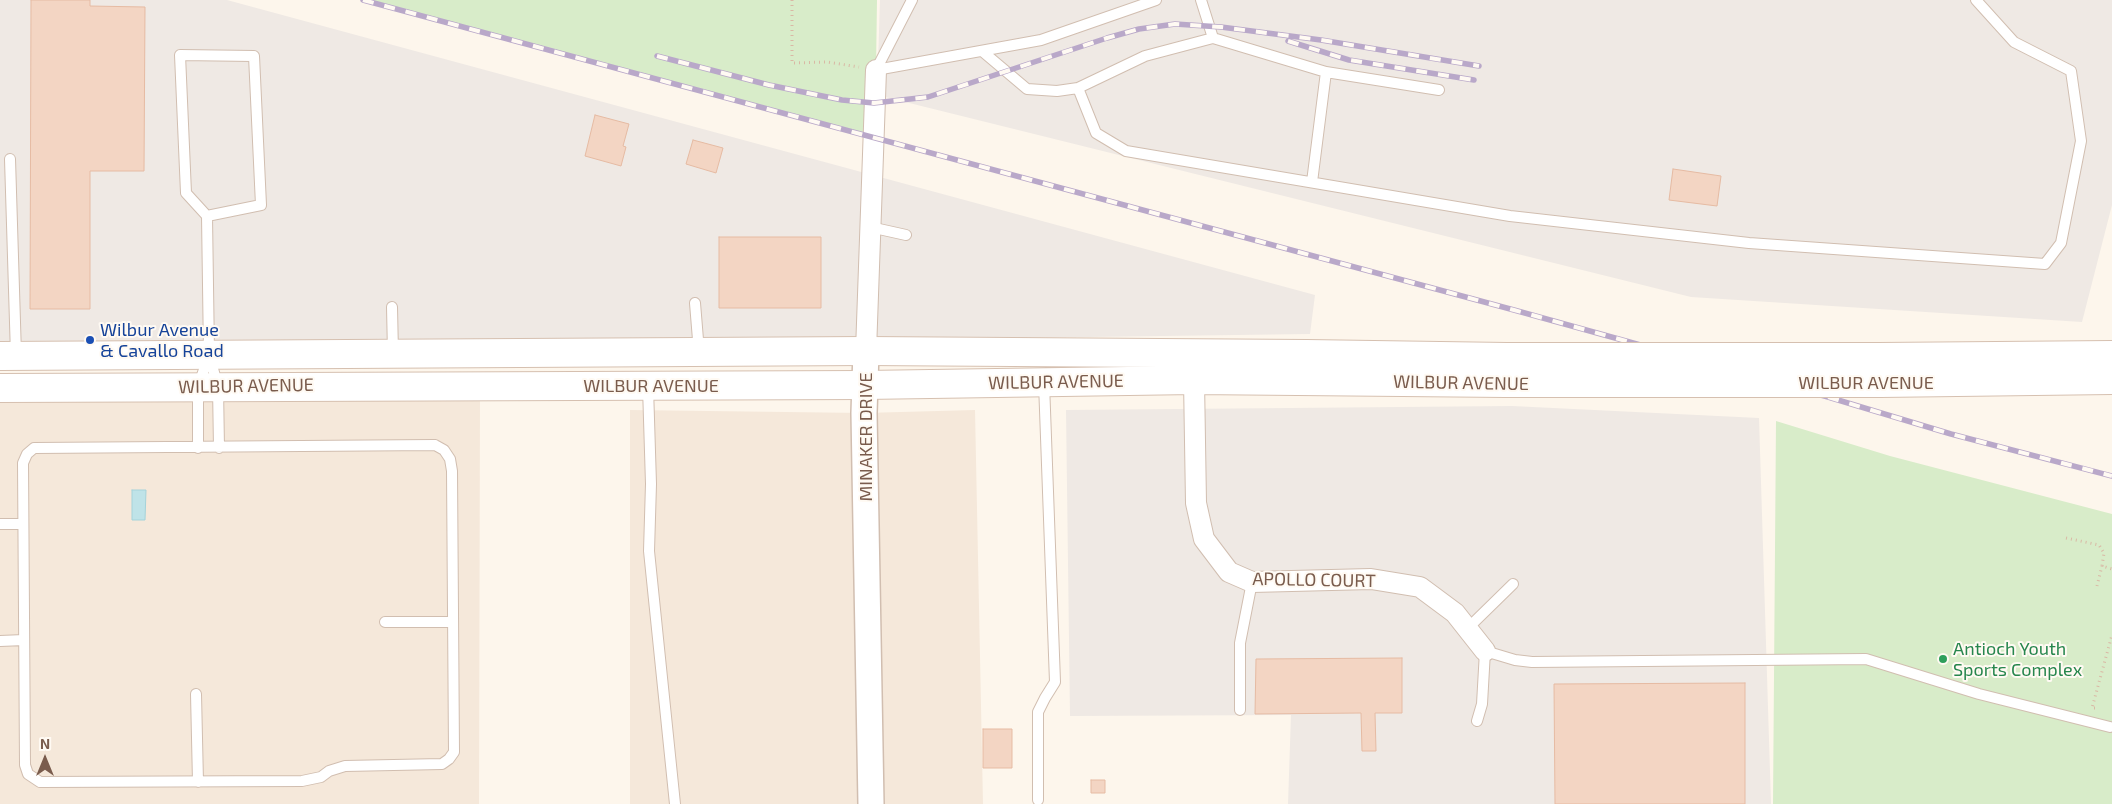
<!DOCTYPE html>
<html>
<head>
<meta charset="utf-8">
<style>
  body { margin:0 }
  #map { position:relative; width:2112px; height:804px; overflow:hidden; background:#fdf6ec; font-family:"Exo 2",sans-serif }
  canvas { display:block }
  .north { position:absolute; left:20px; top:734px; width:50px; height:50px; -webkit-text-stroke:4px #fffaf3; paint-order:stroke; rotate:0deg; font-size:14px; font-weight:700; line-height:20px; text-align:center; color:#7a5c4d }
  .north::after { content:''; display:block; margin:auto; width:18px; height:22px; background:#7a5c4d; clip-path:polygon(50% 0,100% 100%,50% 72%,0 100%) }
</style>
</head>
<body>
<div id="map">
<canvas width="2112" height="804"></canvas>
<div class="north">N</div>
</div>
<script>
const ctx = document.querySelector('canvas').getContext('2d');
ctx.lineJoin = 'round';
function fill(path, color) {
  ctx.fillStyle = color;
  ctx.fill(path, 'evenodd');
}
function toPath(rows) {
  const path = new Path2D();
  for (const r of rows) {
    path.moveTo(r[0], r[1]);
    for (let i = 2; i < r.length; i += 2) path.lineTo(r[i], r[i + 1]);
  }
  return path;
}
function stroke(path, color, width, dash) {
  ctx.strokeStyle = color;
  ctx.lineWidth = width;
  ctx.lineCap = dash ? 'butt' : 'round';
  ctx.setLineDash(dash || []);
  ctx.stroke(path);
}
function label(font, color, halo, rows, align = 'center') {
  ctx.font = font + ' "Exo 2",sans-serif';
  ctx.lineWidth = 4;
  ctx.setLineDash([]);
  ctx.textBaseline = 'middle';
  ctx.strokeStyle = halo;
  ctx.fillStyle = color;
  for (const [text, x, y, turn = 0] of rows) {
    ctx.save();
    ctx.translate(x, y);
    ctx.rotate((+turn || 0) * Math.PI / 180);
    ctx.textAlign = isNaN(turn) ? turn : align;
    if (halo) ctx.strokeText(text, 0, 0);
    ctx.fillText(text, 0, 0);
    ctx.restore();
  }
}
fill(toPath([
  [480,394,479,804,0,804,0,395],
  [630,410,864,413,975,410,983,804,630,804]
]), '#f5e8da');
fill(toPath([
  [0,0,227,0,1315,295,1310,334,350,347,0,345],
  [880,0,2112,0,2112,205,2082,322,1691,297,877,95],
  [1512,406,1759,418,1771,804,1288,804,1291,715,1070,716,1066,410]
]), '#efe9e4');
fill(toPath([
  [363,0,877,0,876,70,872,137],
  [1776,421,1890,456,2112,514,2112,804,1773,804]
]), '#d8ecc9');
const water = toPath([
  [132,490,146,490,145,520,132,520,132,490]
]);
fill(water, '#bfe3e8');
stroke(water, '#a5d3da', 1);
const building = toPath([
  [31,0,90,0,90,6,145,7,144,171,90,171,90,309,30,309,31,0],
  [595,115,629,124,623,146,626,147,621,166,585,156,595,115],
  [693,140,723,148,716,173,686,164,693,140],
  [1673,169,1721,176,1717,206,1669,200,1673,169],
  [719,237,821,237,821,308,719,308,719,237],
  [1402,658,1402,713,1375,713,1376,751,1362,751,1361,713,1255,714,1256,659,1402,658],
  [1745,683,1745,804,1555,804,1554,684,1745,683],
  [983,729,1012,729,1012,768,983,768,983,729],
  [1091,780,1105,780,1105,793,1091,793,1091,780]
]);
fill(building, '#f3d5c3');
stroke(building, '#e6bba3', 1);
const service = toPath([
  [1201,0,1213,38,1326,72,1312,182],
  [982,51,1027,89,1057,91,1078,88,1145,56,1213,38],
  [876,70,1041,40,1156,0],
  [876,70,912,0],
  [1326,72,1439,90],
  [1078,88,1096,133,1126,151,1510,216,1749,243,2045,264,2061,243,2081,141,2071,71,2014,42,1976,0],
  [10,159,16,355],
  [207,216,261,205,254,56,180,55,186,193,207,216,209,354,218,387,219,448],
  [870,227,906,235],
  [695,303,699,352],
  [392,307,393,353],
  [648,387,651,484,649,551,675,804],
  [435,445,444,450,450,459,452,471,454,752,449,759,442,764,345,766,329,771,321,777,302,781,40,782,28,774,25,765,23,463,27,454,34,448,435,445],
  [198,448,198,387,208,358],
  [0,524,23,524],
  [385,622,453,622],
  [1467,629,1513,584],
  [0,641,24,640],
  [196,694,198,782],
  [1240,710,1240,643,1252,582],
  [1477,721,1482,704,1485,651,1515,660,1532,662,1866,659,1979,694,2110,727],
  [1038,800,1038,712,1045,698,1055,682,1044,383]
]);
const minor = toPath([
  [866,351,876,70],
  [1194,380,1196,503,1204,539,1229,572,1252,582,1371,579,1420,587,1455,613,1485,651]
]);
const tertiary = toPath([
  [866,351,864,413,871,804]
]);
const secondary = toPath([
  [0,356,866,351,1307,354,1507,357],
  [1879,357,2112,355],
  [1880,383,2112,380],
  [0,388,865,385,1194,380,1506,383]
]);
stroke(service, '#d1beb0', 12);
stroke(minor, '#d1beb0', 22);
stroke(tertiary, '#d1beb0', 28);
stroke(secondary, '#d6c0b0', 30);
stroke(toPath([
  [792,0,792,63,827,62,859,67],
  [2066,538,2099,545,2104,553,2102,566,2112,569],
  [2097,586,2102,566],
  [2095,708,2092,708,2112,635]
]), '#d9b8a5', 3, [1, 4]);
stroke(service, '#fff', 10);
stroke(minor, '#fff', 20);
stroke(tertiary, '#fff', 25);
stroke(secondary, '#fff', 28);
const rail = toPath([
  [363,0,1514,310,1828,397,1951,434,2112,476],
  [1288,41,1349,60,1474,80],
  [657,56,769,85,842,100,874,103,928,97,1107,38,1139,29,1175,24,1221,27,1321,40,1479,66]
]);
stroke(rail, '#b9a8c9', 5.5);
stroke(rail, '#fffaf3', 4, [11]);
const secondaryBridge = toPath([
  [1507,357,1879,357],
  [1506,383,1880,383]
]);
stroke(secondaryBridge, '#d6c0b0', 30, []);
stroke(secondaryBridge, '#fff', 28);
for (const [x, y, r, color] of [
  [90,340,5,"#1a4fb4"],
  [1943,659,5,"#2e9e5b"]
]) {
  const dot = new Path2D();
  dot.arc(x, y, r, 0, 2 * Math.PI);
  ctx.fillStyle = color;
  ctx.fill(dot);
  stroke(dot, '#fffaf3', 2);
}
label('18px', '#164399', '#fffaf3', [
  ["Wilbur Avenue",100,330],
  ["& Cavallo Road",100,351]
], 'left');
label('18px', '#7a5c4d', '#fffaf3', [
  ["WILBUR AVENUE",1056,382,-1],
  ["WILBUR AVENUE",1461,383,1],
  ["WILBUR AVENUE",1866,383],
  ["WILBUR AVENUE",246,386,-1],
  ["WILBUR AVENUE",651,386],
  ["MINAKER DRIVE",866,437,-90],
  ["APOLLO COURT",1314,580,1]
]);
label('18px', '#27864d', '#fffaf3', [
  ["Antioch Youth",1953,649],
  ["Sports Complex",1953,670]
], 'left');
</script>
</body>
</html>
